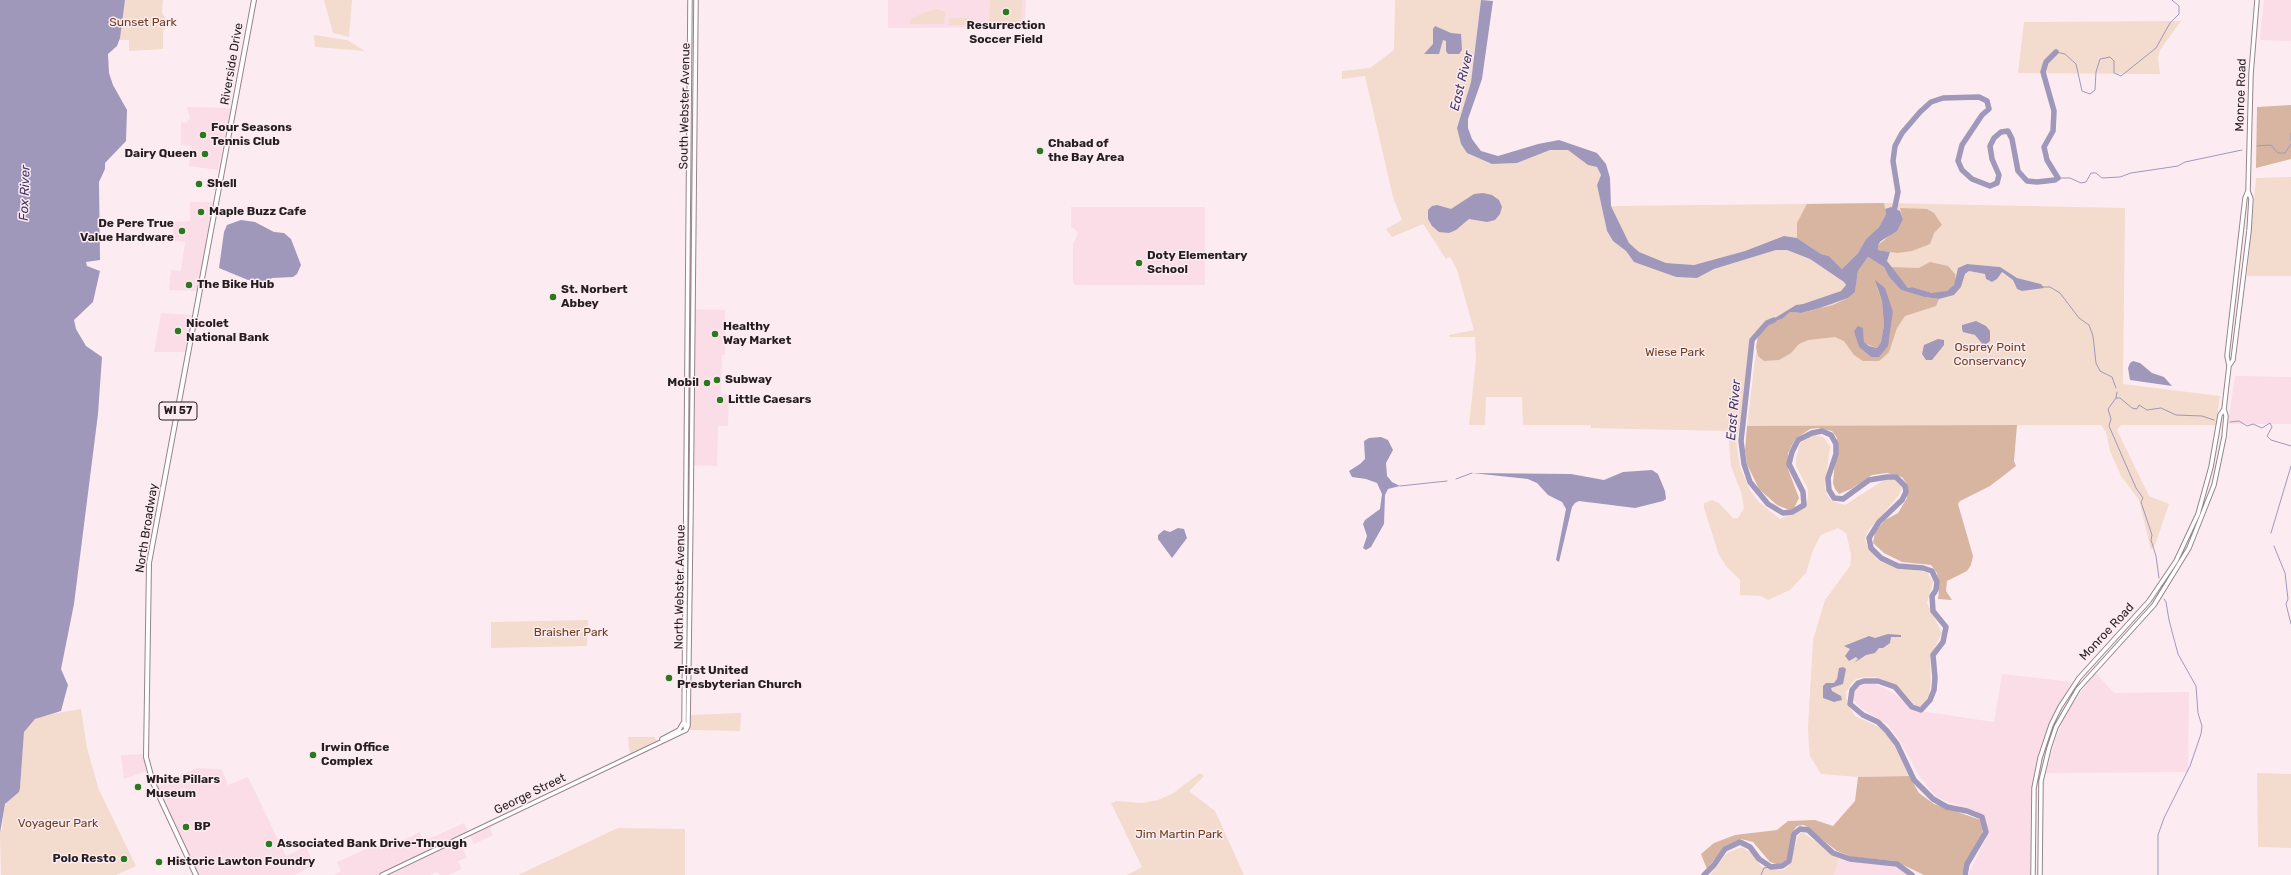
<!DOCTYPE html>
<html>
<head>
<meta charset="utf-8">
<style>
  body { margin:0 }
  canvas { display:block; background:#fcecf2 }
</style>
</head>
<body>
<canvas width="2291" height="875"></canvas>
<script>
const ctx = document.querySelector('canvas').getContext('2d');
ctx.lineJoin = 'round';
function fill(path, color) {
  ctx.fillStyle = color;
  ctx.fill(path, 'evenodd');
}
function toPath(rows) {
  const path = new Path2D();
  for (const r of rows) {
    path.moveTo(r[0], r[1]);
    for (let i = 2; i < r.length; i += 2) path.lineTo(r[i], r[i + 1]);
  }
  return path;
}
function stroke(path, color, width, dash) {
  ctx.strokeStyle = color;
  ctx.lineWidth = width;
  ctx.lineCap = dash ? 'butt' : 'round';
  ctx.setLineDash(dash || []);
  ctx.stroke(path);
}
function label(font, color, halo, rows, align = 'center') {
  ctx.font = font + ' Rubik,sans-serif';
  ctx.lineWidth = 3;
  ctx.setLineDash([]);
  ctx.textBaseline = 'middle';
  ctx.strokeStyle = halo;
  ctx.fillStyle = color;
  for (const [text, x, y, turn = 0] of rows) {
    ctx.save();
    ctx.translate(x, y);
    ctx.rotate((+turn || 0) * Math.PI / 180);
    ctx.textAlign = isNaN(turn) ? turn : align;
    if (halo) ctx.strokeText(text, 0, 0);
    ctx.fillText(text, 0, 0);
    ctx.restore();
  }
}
fill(toPath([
  [888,0,1026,0,1025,26,1022,27,888,28],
  [2264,0,2291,0,2291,41,2260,40],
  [187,107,231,108,218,170,189,166,192,146,181,145,181,122,186,123,190,118],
  [190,202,213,202,197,291,169,290,171,270,181,271,185,242,173,241,173,222,190,221],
  [1071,207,1205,207,1205,285,1075,285,1073,282,1073,244,1078,233,1075,229,1071,227],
  [690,309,725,310,725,355,722,355,721,395,729,395,728,426,718,426,717,466,689,465],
  [161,313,193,315,186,352,154,352],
  [2235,376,2291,377,2291,424,2228,424],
  [2095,672,2114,693,2189,692,2188,772,2046,773,2055,740,2065,715],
  [2002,674,2072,682,2050,721,2036,763,2031,800,2030,875,1968,875,1988,834,1984,817,1977,812,1938,798,1930,790,1920,777,1899,739,1887,724,1862,709,1855,702,1852,696,1855,688,1860,684,1876,684,1895,694,1913,710,1994,722],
  [146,754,149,770,124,779,121,755],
  [197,768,222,769,228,785,248,777,286,856,306,846,314,865,295,875,196,875,155,787],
  [464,823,469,833,488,824,493,835,474,844,469,834,459,839,467,858,458,861,462,869,448,875,440,875,437,872,430,875,333,875,341,871,337,862,377,844,381,850,420,832,424,841],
  [1839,858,1861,863,1893,865,1910,875,1834,875]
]), '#fadde7');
fill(toPath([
  [125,0,163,0,162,12,169,25,163,30,163,49,129,51,129,40,119,40],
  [324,0,352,0,349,37,333,33],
  [990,0,1022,0,1021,25,989,24],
  [1395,0,1481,0,1471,82,1457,128,1461,144,1467,153,1492,164,1517,163,1550,150,1568,150,1588,165,1597,167,1601,175,1597,185,1607,231,1613,241,1626,251,1634,262,1676,277,1697,278,1714,269,1776,250,1787,250,1810,259,1844,282,1846,285,1841,291,1803,304,1796,305,1776,320,1790,312,1801,313,1820,308,1848,298,1855,292,1858,271,1868,257,1884,267,1889,277,1901,290,1924,297,1939,299,1954,295,1961,287,1965,274,1969,271,1985,274,1986,279,1992,282,1997,279,2001,272,2013,280,2017,289,2022,291,2043,287,2041,284,2017,278,2000,267,1967,264,1958,268,1954,285,1947,291,1932,293,1912,287,1908,288,1887,261,1890,252,1878,250,1878,245,1897,231,1903,219,1900,212,1890,207,1885,209,1886,214,1879,227,1866,239,1858,253,1842,269,1829,256,1821,254,1797,238,1784,236,1745,251,1694,265,1666,263,1638,252,1629,243,1611,206,1884,203,2125,208,2123,384,2220,396,2216,425,2121,425,2117,430,2149,496,2169,504,2155,545,2151,550,2139,500,2121,476,2110,451,2106,432,2101,425,1747,426,1758,335,1755,338,1745,430,1739,431,1736,439,1740,467,1750,490,1759,502,1780,519,1805,508,1808,498,1808,489,1796,466,1796,458,1800,443,1814,435,1823,437,1830,446,1825,487,1827,495,1832,501,1845,505,1884,480,1894,478,1897,480,1902,487,1899,495,1868,531,1865,539,1867,545,1877,560,1899,568,1927,572,1933,582,1927,603,1942,633,1930,657,1931,682,1929,695,1922,706,1916,706,1898,687,1877,677,1866,677,1856,679,1852,683,1846,692,1847,703,1855,716,1879,727,1891,739,1909,776,1858,777,1821,774,1810,756,1809,748,1808,727,1813,640,1825,600,1850,566,1851,554,1846,533,1838,528,1821,535,1813,550,1806,573,1790,590,1768,600,1761,596,1740,595,1740,580,1726,566,1719,555,1704,508,1704,503,1712,500,1719,503,1733,518,1738,518,1744,508,1741,492,1731,466,1728,431,1591,428,1591,425,1523,425,1522,397,1486,397,1485,425,1469,425,1476,359,1475,337,1449,337,1449,335,1474,330,1457,270,1450,257,1446,259,1423,224,1392,237,1386,229,1402,220,1393,197,1365,76,1342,79,1342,71,1370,68,1394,50],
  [937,9,945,12,944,24,910,24,910,20,923,13],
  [949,18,973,18,974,25,949,25],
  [2181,21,2160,50,2158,58,2160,74,2018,73,2024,22],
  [314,35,347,40,365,51,315,47],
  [2291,177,2291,276,2247,276,2256,178],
  [588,620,587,646,491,648,491,622],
  [81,709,87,748,99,790,136,866,116,875,1,875,0,833,2,829,4,808,8,801,19,792,20,788,24,732,35,719,45,715],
  [741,713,740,731,690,730,690,715],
  [628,737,654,737,659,743,630,757],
  [1200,773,1204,776,1189,791,1215,811,1244,875,1127,875,1142,867,1111,803,1116,801,1142,803,1158,800,1172,794],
  [2257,773,2291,774,2291,848,2258,847],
  [618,828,685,829,685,875,518,875],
  [1802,832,1839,858,1834,875,1710,875,1727,853,1742,847,1751,853,1761,866,1770,869,1784,870,1789,865,1798,836]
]), '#f3dbcd');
fill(toPath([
  [2291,105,2291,159,2256,168,2257,107],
  [1884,203,1886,214,1879,227,1866,239,1858,253,1842,269,1829,256,1821,254,1797,238,1797,223,1807,204],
  [1900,208,1927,209,1934,213,1942,225,1934,233,1930,244,1912,251,1897,253,1878,250,1878,245,1889,236,1903,219],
  [1868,257,1884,267,1889,277,1901,290,1924,297,1939,299,1936,306,1905,316,1897,328,1889,352,1884,357,1879,361,1863,361,1854,355,1844,341,1835,337,1808,340,1799,344,1791,353,1779,360,1764,361,1758,356,1756,347,1758,336,1771,322,1782,319,1790,312,1801,313,1833,305,1848,298,1855,292,1858,271],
  [1876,285,1893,312,1889,338,1871,357,1859,347,1858,340,1863,329,1864,343,1877,348,1881,342,1884,325,1882,301],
  [1930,262,1948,266,1955,274,1956,281,1952,289,1942,293,1932,293,1912,287,1908,288,1890,267,1919,268],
  [2017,425,2014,461,2016,466,1990,486,1960,501,1958,504,1973,556,1971,565,1967,571,1947,581,1946,591,1952,600,1938,599,1939,591,1937,573,1931,565,1902,562,1884,553,1873,543,1875,532,1885,520,1898,513,1907,498,1907,484,1902,477,1887,473,1872,475,1851,489,1839,494,1835,489,1833,483,1837,438,1832,431,1818,428,1810,429,1795,439,1788,453,1788,469,1799,498,1794,508,1789,510,1777,505,1759,489,1747,464,1745,450,1747,426],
  [1909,776,1919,793,1934,804,1981,820,1984,825,1982,834,1965,864,1962,875,1924,875,1895,861,1852,857,1837,851,1804,825,1797,826,1794,830,1787,859,1779,865,1770,862,1753,842,1741,839,1725,846,1707,869,1701,854,1714,843,1735,835,1777,830,1788,821,1815,820,1833,826,1855,801,1858,777]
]), '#d7b5a0');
fill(toPath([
  [0,0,125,0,120,38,117,46,108,54,109,73,113,85,127,110,126,141,105,163,105,169,99,182,100,260,86,262,87,266,100,271,93,302,74,320,76,329,86,346,102,357,98,414,74,604,61,669,68,685,61,711,35,719,24,732,20,788,19,792,5,804,0,833],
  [1481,0,1493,1,1482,79,1468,119,1468,128,1472,139,1481,151,1498,156,1538,144,1559,140,1597,153,1606,164,1610,178,1611,206,1629,243,1639,252,1666,263,1694,265,1745,251,1784,236,1797,238,1821,254,1829,256,1842,269,1858,253,1866,239,1879,227,1886,214,1885,209,1891,207,1900,211,1903,219,1897,231,1881,241,1878,245,1878,250,1890,252,1887,261,1908,288,1912,287,1932,293,1947,291,1954,285,1958,268,1967,264,2000,267,2017,278,2041,284,2044,288,2022,291,2017,289,2013,280,2002,272,1997,279,1992,282,1986,279,1985,274,1969,271,1965,274,1961,287,1954,295,1939,299,1924,297,1901,290,1889,277,1884,267,1868,257,1858,271,1855,292,1848,298,1820,308,1801,313,1790,312,1782,319,1767,323,1796,305,1803,304,1841,291,1846,285,1844,282,1810,259,1787,250,1776,250,1714,269,1697,278,1676,277,1634,262,1626,251,1613,241,1607,231,1597,185,1601,175,1597,167,1588,165,1568,150,1550,150,1517,163,1492,164,1467,153,1461,144,1457,128,1471,82],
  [1435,26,1451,33,1461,34,1462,50,1459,54,1448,54,1446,51,1446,41,1443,40,1439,54,1424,54,1433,44,1433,29],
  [1483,193,1492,195,1499,200,1502,207,1500,214,1495,220,1487,222,1469,219,1456,230,1449,233,1439,232,1432,226,1428,219,1428,210,1432,206,1437,205,1451,209,1474,194],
  [241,220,255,222,274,232,284,233,291,239,301,265,297,274,293,277,272,278,265,282,248,280,219,268,224,232,227,225],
  [1875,280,1885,288,1893,312,1888,346,1879,357,1871,357,1859,347,1854,331,1858,326,1863,328,1864,342,1869,346,1877,348,1881,342,1884,325,1882,301],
  [1976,321,1986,326,1990,331,1990,341,1984,346,1975,335,1963,332,1962,329,1962,325],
  [1938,339,1944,340,1944,345,1932,360,1926,360,1922,354,1924,345],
  [2133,361,2140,363,2152,373,2164,377,2172,386,2130,380,2128,368,2130,363],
  [1381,437,1388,440,1393,450,1386,463,1387,476,1392,482,1400,486,1388,489,1385,495,1384,524,1371,547,1366,550,1363,548,1367,536,1363,524,1365,520,1380,509,1382,494,1377,483,1366,479,1352,477,1349,471,1360,464,1365,459,1364,441,1369,438],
  [1652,470,1658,474,1665,491,1666,499,1663,501,1635,508,1579,501,1575,503,1572,507,1559,562,1556,560,1566,509,1562,502,1548,495,1537,483,1528,479,1472,473,1571,474,1604,480,1623,472],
  [1178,528,1184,529,1187,538,1172,558,1158,539,1158,535,1164,530,1170,532],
  [1888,634,1901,635,1901,637,1891,637,1890,643,1883,648,1879,648,1875,653,1866,655,1854,663,1858,659,1856,657,1849,661,1845,656,1850,649,1844,646,1869,636,1875,638],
  [1843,667,1846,669,1843,684,1831,688,1832,691,1841,696,1842,700,1834,702,1823,698,1823,686,1826,683,1834,683,1837,679,1839,668]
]), '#a098ba');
stroke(toPath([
  [2056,52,2065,54,2076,64,2082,91,2090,94,2095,90,2096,72,2100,59,2110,57,2114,61,2114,73,2121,76,2156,48,2170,23,2179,14,2179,6,2172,0],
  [2291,133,2291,140],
  [2257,146,2271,145,2278,153,2285,153,2291,144],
  [2058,178,2070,178,2081,183,2086,182,2091,173,2096,173,2102,178,2120,177,2131,173,2178,166,2185,162,2242,150],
  [2043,287,2050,287,2060,293,2079,318,2089,325,2093,336,2096,363,2100,371,2112,377,2116,388],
  [2117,392,2116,398,2108,409,2111,419,2109,426,2136,488,2143,498,2141,502,2152,535,2151,540,2156,556,2159,578],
  [2116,398,2120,398,2132,408,2137,409,2139,405,2147,410,2161,408,2176,415,2202,416,2214,420],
  [2230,422,2239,421,2247,426,2253,424,2262,428,2270,423,2272,427,2267,436,2271,440,2291,446],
  [1456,479,1472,473],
  [1400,486,1447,481],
  [2271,533,2291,466],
  [2274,546,2285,573,2288,599,2286,604,2291,624],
  [1761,875,1764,868,1771,867],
  [2158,875,2158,835,2164,818,2190,766,2201,734,2202,726,2198,713,2196,686,2178,654,2169,620,2166,602,2164,599]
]), '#a098ba', 1);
stroke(toPath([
  [1893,216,1898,192,1893,161,1895,146,1902,133,1920,112,1931,102,1943,98,1979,97,1987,101,1989,109,1982,115,1962,145,1958,161,1962,170,1972,179,1990,186,1997,183,1999,175,1992,159,1990,146,1994,138,2001,132,2008,131,2012,139,2018,171,2027,181,2037,182,2055,180,2058,178,2047,160,2044,147,2053,131,2054,111,2043,72,2046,62,2056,52],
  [1774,320,1767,323,1752,340,1741,441,1744,464,1750,482,1768,504,1783,513,1792,512,1804,505,1803,492,1789,464,1792,452,1798,440,1812,433,1822,431,1831,435,1836,444,1836,454,1828,478,1829,490,1834,498,1843,499,1869,480,1887,477,1896,477,1905,486,1906,492,1902,500,1879,522,1869,538,1871,548,1881,558,1898,566,1923,568,1932,571,1937,582,1936,590,1932,596,1933,611,1946,627,1943,642,1933,655,1935,678,1934,690,1930,700,1921,710,1912,707,1895,687,1878,681,1864,681,1858,683,1852,690,1850,704,1863,715,1878,722,1887,731,1897,744,1914,780,1933,799,1947,807,1967,811,1982,817,1986,832,1967,864,1965,875],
  [1704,875,1714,865,1725,849,1740,842,1750,847,1759,859,1771,867,1782,866,1789,861,1794,834,1800,829,1808,830,1833,853,1850,859,1897,864,1912,875]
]), '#a098ba', 5.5);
const secondary = toPath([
  [2229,366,2233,360,2249,231,2251,199,2248,191],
  [686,730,688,726,691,512,696,0],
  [686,730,684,722,690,0],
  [662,739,679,730,683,723],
  [382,875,686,730],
  [2033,875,2034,788,2040,758,2051,725,2060,707,2079,678,2149,601,2176,561,2198,514,2211,467,2220,415,2224,409,2229,366,2227,356,2245,198,2248,191,2251,74,2257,0],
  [2040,875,2041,781,2049,748,2056,727,2078,689,2154,605,2189,548,2214,485,2224,437,2226,416,2224,409]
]);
const primary = toPath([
  [196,875,153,783,146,757,149,563,254,0]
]);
stroke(secondary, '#96848a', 5.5);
stroke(primary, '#96848a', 6);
stroke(secondary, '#fff', 3.5);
stroke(primary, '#fff', 4);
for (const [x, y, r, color] of [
  [1006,12,4,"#2c781e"],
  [203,135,4,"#2c781e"],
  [1040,151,4,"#2c781e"],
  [205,154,4,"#2c781e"],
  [199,184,4,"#2c781e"],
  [201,212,4,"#2c781e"],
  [182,231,4,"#2c781e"],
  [1139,263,4,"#2c781e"],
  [189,285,4,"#2c781e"],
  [553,297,4,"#2c781e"],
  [178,331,4,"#2c781e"],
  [715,334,4,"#2c781e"],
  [717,380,4,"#2c781e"],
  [707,383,4,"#2c781e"],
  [720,400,4,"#2c781e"],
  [669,678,4,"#2c781e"],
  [313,755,4,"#2c781e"],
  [138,787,4,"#2c781e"],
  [186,827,4,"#2c781e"],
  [269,844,4,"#2c781e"],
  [124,859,4,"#2c781e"],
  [159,862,4,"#2c781e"]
]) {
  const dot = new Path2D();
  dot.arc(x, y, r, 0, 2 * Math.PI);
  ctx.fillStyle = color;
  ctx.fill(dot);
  stroke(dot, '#fcecf2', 1.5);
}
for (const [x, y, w] of [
  [178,411,38]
]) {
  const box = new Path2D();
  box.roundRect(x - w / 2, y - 9, w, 18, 3);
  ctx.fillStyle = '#fcecf2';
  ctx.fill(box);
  stroke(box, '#251e21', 1);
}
label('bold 11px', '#251e21', null, [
  ["WI 57",178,411]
]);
label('12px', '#6c3e1e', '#fcecf2', [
  ["Sunset Park",143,23],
  ["Osprey Point",1990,348],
  ["Conservancy",1990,362],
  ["Wiese Park",1675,353],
  ["Braisher Park",571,633],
  ["Voyageur Park",58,824],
  ["Jim Martin Park",1179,835]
]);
label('bold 12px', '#251e21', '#fcecf2', [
  ["Resurrection",1006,26,"center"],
  ["Soccer Field",1006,40,"center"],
  ["Four Seasons",211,128],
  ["Tennis Club",211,142],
  ["Chabad of",1048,144],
  ["the Bay Area",1048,158],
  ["Dairy Queen",197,154,"right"],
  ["Shell",207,184],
  ["Maple Buzz Cafe",209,212],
  ["De Pere True",174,224,"right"],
  ["Value Hardware",174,238,"right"],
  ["Doty Elementary",1147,256],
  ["School",1147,270],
  ["The Bike Hub",197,285],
  ["St. Norbert",561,290],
  ["Abbey",561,304],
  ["Nicolet",186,324],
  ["National Bank",186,338],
  ["Healthy",723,327],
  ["Way Market",723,341],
  ["Subway",725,380],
  ["Mobil",699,383,"right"],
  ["Little Caesars",728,400],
  ["First United",677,671],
  ["Presbyterian Church",677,685],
  ["Irwin Office",321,748],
  ["Complex",321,762],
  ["White Pillars",146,780],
  ["Museum",146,794],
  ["BP",194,827],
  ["Associated Bank Drive-Through",277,844],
  ["Polo Resto",116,859,"right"],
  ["Historic Lawton Foundry",167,862]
], 'left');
label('12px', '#251e21', '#fcecf2', [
  ["Riverside Drive",232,64,-80],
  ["Monroe Road",2241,95,-88],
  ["South Webster Avenue",685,106,-89],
  ["North Broadway",147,528,-81],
  ["North Webster Avenue",680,587,-89],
  ["Monroe Road",2107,632,-47],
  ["George Street",530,794,-26]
]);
label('italic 13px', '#433664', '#fcecf2', [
  ["East River",1462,81,-76],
  ["Fox River",25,193,-88],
  ["East River",1734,410,-85]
]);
</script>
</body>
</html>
